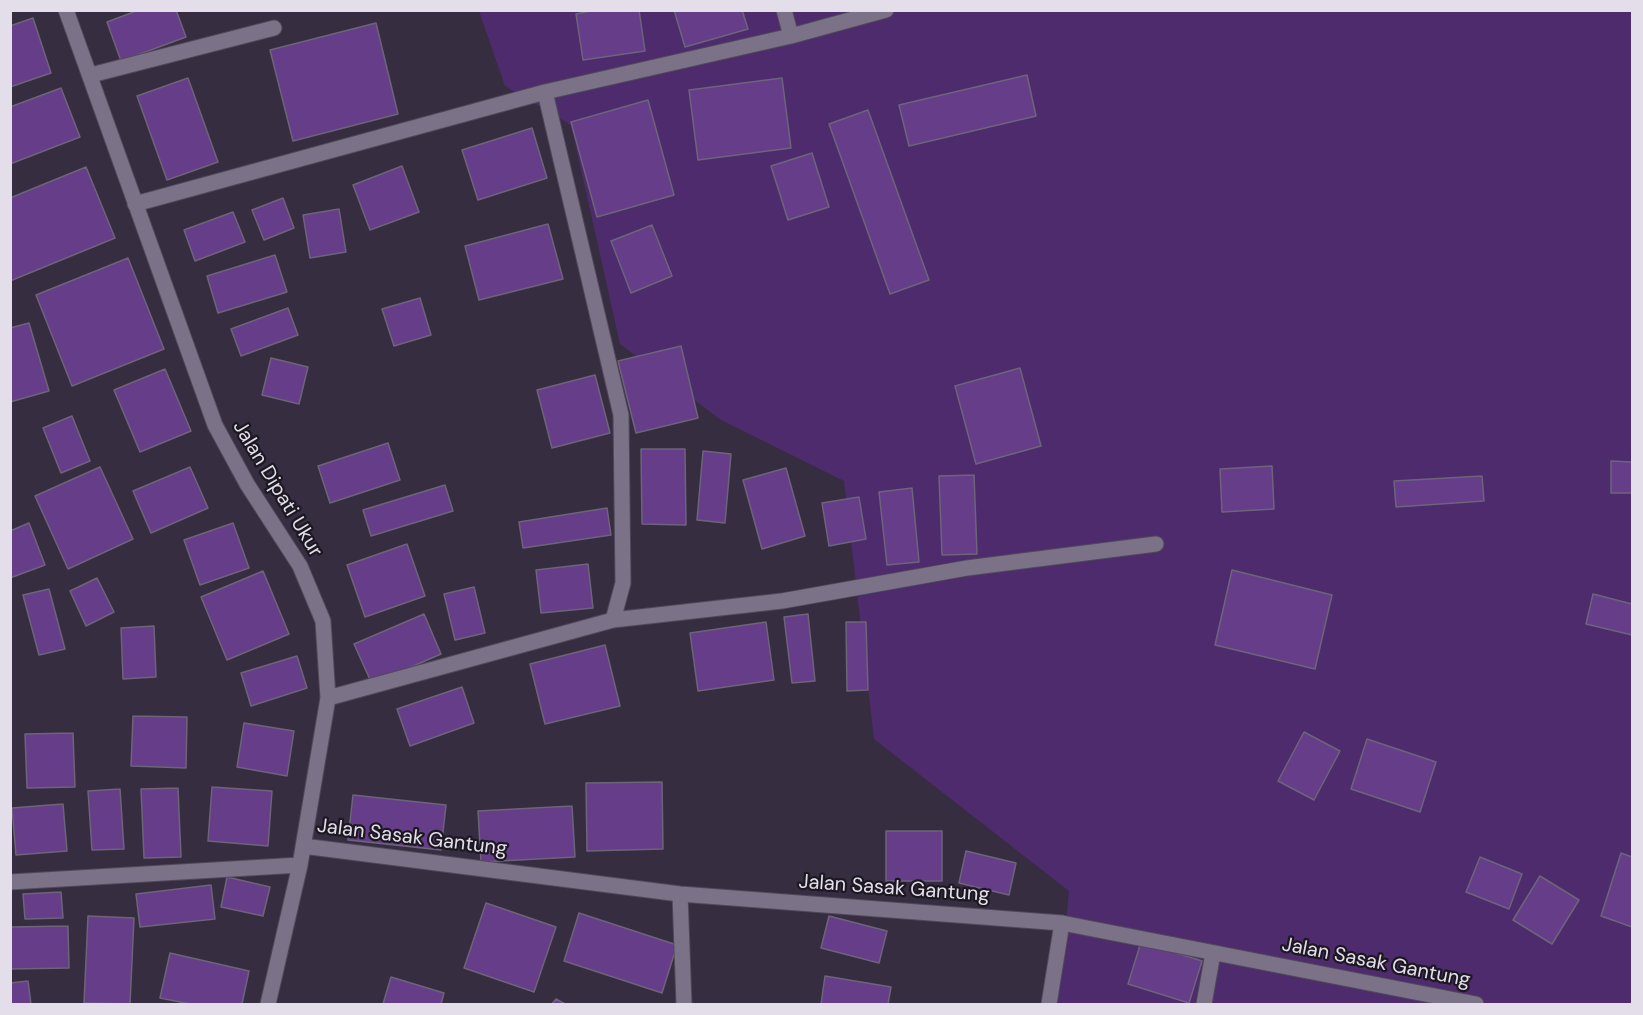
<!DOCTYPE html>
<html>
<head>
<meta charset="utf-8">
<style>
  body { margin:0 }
  #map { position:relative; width:1643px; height:1015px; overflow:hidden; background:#372d41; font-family:"DM Sans",sans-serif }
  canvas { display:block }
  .frame { position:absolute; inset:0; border:12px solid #e4deeb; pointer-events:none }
</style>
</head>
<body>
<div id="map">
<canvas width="1643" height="1015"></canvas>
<div class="frame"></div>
</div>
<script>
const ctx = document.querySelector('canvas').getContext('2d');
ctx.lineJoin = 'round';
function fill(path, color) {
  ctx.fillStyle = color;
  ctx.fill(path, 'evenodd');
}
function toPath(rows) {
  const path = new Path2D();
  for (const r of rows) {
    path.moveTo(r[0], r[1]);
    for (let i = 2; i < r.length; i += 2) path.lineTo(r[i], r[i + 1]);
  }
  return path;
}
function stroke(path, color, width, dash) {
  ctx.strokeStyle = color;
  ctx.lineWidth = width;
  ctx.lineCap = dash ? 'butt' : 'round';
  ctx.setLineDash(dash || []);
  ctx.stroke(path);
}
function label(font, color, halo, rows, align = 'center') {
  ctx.font = font + ' "DM Sans",sans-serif';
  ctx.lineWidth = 4.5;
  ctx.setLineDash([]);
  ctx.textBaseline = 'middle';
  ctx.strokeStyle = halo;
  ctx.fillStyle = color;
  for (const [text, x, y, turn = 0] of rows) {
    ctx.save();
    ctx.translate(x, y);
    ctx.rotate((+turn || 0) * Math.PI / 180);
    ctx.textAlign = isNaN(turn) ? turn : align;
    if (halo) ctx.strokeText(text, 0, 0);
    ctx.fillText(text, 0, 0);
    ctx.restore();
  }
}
fill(toPath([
  [479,11,1632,11,1632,1004,1057,1004,1069,891,874,739,844,481,721,420,620,344,571,125,505,86]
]), '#4e2b6c');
const building = toPath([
  [139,10,176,10,186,37,121,61,107,22,139,10],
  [596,10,639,10,645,51,583,60,576,14,596,10],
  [674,10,742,10,748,29,685,47,674,10],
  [33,18,51,73,10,87,10,26,33,18],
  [376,23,398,114,293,141,270,50,376,23],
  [1027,75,1036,116,909,146,899,105,1027,75],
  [188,78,218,162,167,180,137,96,188,78],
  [782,78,791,148,698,160,689,90,782,78],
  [61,88,80,137,10,164,10,107,61,88],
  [648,100,674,195,597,217,571,122,648,100],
  [868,110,929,280,890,294,829,124,868,110],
  [532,128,547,178,478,200,462,150,532,128],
  [812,153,829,207,788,220,771,166,812,153],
  [402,166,419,212,370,230,353,185,402,166],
  [86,167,115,238,10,281,10,198,86,167],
  [283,198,294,228,264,240,252,210,283,198],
  [339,209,346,252,310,258,303,215,339,209],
  [233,212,245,242,195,261,184,230,233,212],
  [548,224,563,279,479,300,465,246,548,224],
  [652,225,672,276,631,293,611,241,652,225],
  [275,255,287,292,218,313,207,276,275,255],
  [128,258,164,349,72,386,36,295,128,258],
  [420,298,431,335,394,346,382,309,420,298],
  [288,308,298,335,241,356,231,329,288,308],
  [29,323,49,391,10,402,10,328,29,323],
  [681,346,698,418,636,433,618,361,681,346],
  [271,358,308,367,299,404,262,395,271,358],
  [1020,368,1041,446,976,464,955,386,1020,368],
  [165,369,191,431,140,452,114,390,165,369],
  [595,375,610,433,552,448,537,390,595,375],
  [72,416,90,461,61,473,43,428,72,416],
  [388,443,400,480,330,503,318,466,388,443],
  [641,449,685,449,686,525,642,524,641,449],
  [703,451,731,454,725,523,697,520,703,451],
  [1611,461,1632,462,1632,493,1611,493,1611,461],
  [1272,466,1274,509,1222,512,1220,469,1272,466],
  [100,467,133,539,68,569,35,496,100,467],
  [190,467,208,508,151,533,133,491,190,467],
  [786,468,805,536,762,549,743,480,786,468],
  [974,475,977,554,942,555,939,476,974,475],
  [1482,476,1484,501,1396,507,1394,481,1482,476],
  [445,485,453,511,371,536,363,510,445,485],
  [912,488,919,562,887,565,879,492,912,488],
  [859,497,866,539,829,546,822,503,859,497],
  [607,508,611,535,523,548,519,522,607,508],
  [29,523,45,565,10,578,10,531,29,523],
  [233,523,249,568,200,585,184,540,233,523],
  [407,544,425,596,365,617,347,565,407,544],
  [588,564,593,608,541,613,536,570,588,564],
  [1232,570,1332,595,1315,669,1215,645,1232,570],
  [263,571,289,634,227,660,201,597,263,571],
  [97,578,114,612,86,626,70,591,97,578],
  [474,587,485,633,455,640,444,594,474,587],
  [49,589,65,649,39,655,23,595,49,589],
  [1593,594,1632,604,1632,635,1586,624,1593,594],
  [424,614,441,654,372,684,354,644,424,614],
  [808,614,815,681,792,683,784,617,808,614],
  [766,622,774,680,698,691,690,633,766,622],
  [846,622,866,622,868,690,847,691,846,622],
  [154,626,156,677,123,679,121,628,154,626],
  [605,645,620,706,545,724,530,664,605,645],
  [297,656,307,688,251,706,241,673,297,656],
  [462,687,474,723,410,746,397,709,462,687],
  [133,716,187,717,186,768,131,766,133,716],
  [244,723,294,731,287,776,237,767,244,723],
  [1304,732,1340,751,1314,800,1278,781,1304,732],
  [73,733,75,787,27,788,25,734,73,733],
  [1367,739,1436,762,1420,812,1351,789,1367,739],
  [662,782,663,849,587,851,586,783,662,782],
  [212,787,272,791,268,846,208,841,212,787],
  [178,788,181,857,144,858,141,789,178,788],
  [120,789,124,849,92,850,88,791,120,789],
  [353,795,446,805,441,850,348,840,353,795],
  [63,804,67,851,16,855,12,808,63,804],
  [572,806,575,857,481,862,478,811,572,806],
  [886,831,942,831,942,881,886,881,886,831],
  [966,851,1016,863,1009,895,959,883,966,851],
  [1621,853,1632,857,1632,927,1601,916,1621,853],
  [1480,857,1522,874,1509,909,1466,892,1480,857],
  [1540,876,1579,900,1552,944,1513,920,1540,876],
  [227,877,270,887,263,916,221,907,227,877],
  [211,885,215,919,140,927,136,894,211,885],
  [61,892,63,918,25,919,23,894,61,892],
  [486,903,556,927,534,992,464,968,486,903],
  [579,913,677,945,662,993,564,961,579,913],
  [88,916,134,918,130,1004,84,1003,88,916],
  [829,916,887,931,879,963,821,948,829,916],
  [68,926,69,968,10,969,10,927,68,926],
  [1141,942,1202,961,1189,1003,1128,984,1141,942],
  [170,953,249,971,242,1004,190,1004,160,998,170,953],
  [825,976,891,987,888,1004,821,1004,825,976],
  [391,977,444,993,441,1004,383,1004,391,977],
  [28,981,31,1004,10,1004,10,983,28,981],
  [556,999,565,1004,552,1004,556,999]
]);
fill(building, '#653d89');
stroke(building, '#6e647a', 1.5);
const minor = toPath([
  [66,10,215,425,247,484,300,566,323,621,328,698,300,865,268,1004],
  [784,10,791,36],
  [91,75,274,28],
  [135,204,545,92,791,36,886,10],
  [613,620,782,601,967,568,1156,544],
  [328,698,613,620,623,583,621,415,545,92],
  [303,846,680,894,1062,923,1476,1004],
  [10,882,300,865],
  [680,894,684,1004],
  [1049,1004,1062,923],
  [1204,1004,1213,953]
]);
stroke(minor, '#51495a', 17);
stroke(minor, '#7c7288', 15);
label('20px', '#e4deeb', '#1c1821', [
  ["Jalan Dipati Ukur",277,489,59],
  ["Jalan Sasak Gantung",412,838,7],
  ["Jalan Sasak Gantung",894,889,4],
  ["Jalan Sasak Gantung",1376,963,11]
]);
</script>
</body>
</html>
